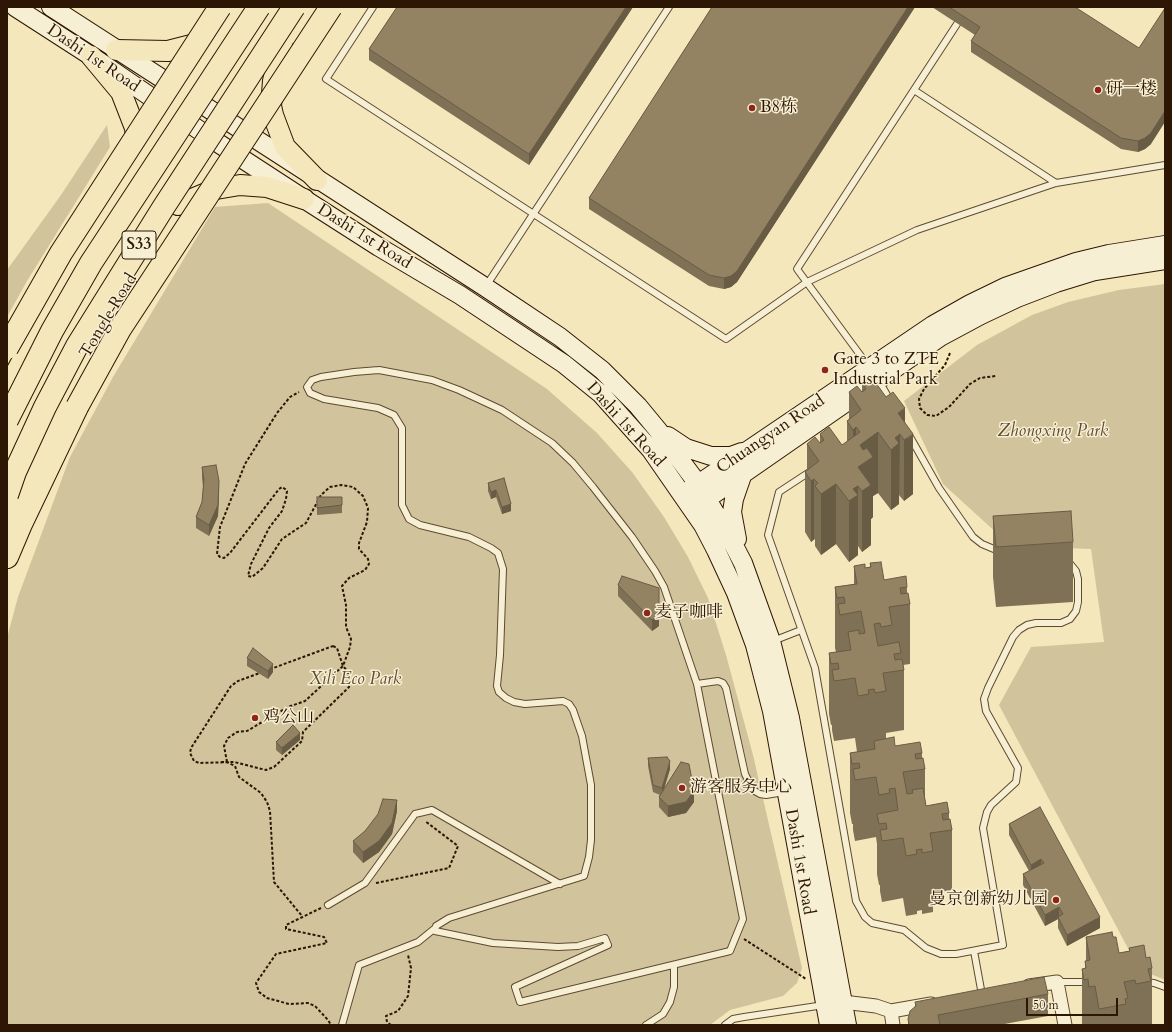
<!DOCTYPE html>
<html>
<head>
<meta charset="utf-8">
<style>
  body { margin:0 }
  #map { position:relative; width:1172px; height:1032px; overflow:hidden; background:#f3e7bb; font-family:Cardo,serif }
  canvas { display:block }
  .frame { position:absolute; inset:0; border:8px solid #2d1603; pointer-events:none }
  .scale { position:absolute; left:1026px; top:998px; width:92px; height:18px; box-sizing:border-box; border:2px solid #2d1603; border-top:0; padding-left:5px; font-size:12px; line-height:14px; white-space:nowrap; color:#2d1603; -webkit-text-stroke:3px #f7efd3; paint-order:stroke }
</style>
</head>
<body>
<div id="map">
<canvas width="1172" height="1032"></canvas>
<div class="frame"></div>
<div class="scale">50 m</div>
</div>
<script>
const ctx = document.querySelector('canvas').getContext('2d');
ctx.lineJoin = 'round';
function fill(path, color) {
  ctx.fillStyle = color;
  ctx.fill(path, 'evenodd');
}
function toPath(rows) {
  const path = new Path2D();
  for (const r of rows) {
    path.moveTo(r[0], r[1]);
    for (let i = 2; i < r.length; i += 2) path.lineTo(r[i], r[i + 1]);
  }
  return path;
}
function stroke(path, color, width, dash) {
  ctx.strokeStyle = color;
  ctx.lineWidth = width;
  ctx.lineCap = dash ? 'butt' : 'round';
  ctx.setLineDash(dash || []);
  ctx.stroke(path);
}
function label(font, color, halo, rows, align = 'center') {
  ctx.font = font + ' Cardo,"Noto Serif SC",serif';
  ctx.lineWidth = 3;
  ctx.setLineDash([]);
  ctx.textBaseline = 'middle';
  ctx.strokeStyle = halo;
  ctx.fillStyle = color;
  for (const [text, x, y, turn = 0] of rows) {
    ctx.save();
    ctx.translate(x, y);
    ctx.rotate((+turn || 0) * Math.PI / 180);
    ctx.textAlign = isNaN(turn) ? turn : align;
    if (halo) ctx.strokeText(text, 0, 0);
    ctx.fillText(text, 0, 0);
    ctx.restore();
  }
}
fill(toPath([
  [107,125,110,147,27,281,7,317,7,270,61,195],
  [268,203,547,389,597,433,632,472,664,517,688,557,708,598,726,655,753,755,802,968,797,983,783,996,730,1010,710,1025,7,1025,7,638,18,597,70,457,113,377,215,207],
  [1165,284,1165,980,1139,969,999,705,1031,647,1104,642,1091,549,1011,546,943,484,904,401,977,345,1032,315,1068,302,1119,290]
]), '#d1c39c');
const lane = toPath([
  [373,7,326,79,726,339,807,282,917,230,1056,183,1165,165],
  [914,90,1056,183],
  [486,286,669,7],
  [869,367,797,269,957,24],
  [379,370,432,380,459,390,502,410,552,443,573,463,593,487,632,537,655,571,664,587,697,684,743,919,730,951,520,1002,515,987,608,945,605,938,578,946,558,947,493,943,435,931,436,926,449,918,584,876,589,857,591,840,591,785,582,736,573,710,569,704,563,701,525,704,514,702,506,698,499,692,497,686,500,655,503,569,498,553,491,548,469,537,420,525,409,519,402,505,402,428,394,415,378,408,324,399,310,393,307,387,312,380,321,377,354,372,379,370],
  [879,381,891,402],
  [909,435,939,488,973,537,982,544,1001,552],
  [811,471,779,492,768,535,815,668,856,901,865,917,872,923,904,930,926,948,941,954,956,954,1003,945,983,828,987,812,991,805,1016,782,1018,768,986,711,984,699,988,688,1013,637,1019,630,1027,625,1036,623,1061,623,1070,619,1076,611,1078,602,1078,579,1076,571,1067,560],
  [773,641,801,630],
  [697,684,718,681,723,683,726,688,745,774,753,790,760,794,766,795,784,792],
  [328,905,365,883,415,814,432,810,560,884],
  [974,951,982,995],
  [1057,982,1090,982],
  [1144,982,1154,983,1165,987],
  [342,1025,359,965,418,942,434,929],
  [646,1025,663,1014,670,1002,674,987,674,965],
  [725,1025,733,1019,744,1017,824,1005]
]);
const street = toPath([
  [1029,986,1057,982,1065,1025],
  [843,1002,876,1006,891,1011,931,1004],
  [891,1011,893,1025]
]);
const secondary = toPath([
  [15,7,91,56,218,143,304,199,379,247,460,295,564,364,601,394,651,450,703,525,716,550,736,593,755,645,772,711,829,1025],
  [51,7,485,287,560,337,602,370,638,406,657,429,698,484,730,538,743,563,771,641,790,718,847,1025],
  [668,436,686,448,711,456,731,456,742,452],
  [688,491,933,325,970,304,1005,287,1076,262,1109,254,1165,245],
  [698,505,940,337,981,315,1017,298,1056,283,1095,271,1165,260],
  [737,539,732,512,734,499,743,473]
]);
const primary = toPath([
  [288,35,307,7],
  [282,45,273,81,271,106,273,115,285,147,317,180],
  [116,50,168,51,207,41],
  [91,56,121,92,135,128,137,148],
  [178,205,216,189,240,185,267,187,304,199],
  [7,389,39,329,79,261,243,7],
  [12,525,28,478,54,413,88,351,127,286]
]);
const highway = toPath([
  [7,557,21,524,77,407]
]);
stroke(lane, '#5e4a31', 8);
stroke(street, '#5e4a31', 15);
stroke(secondary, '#2d1603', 20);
stroke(primary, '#2d1603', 22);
stroke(highway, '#2d1603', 24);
stroke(toPath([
  [950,353,945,365,924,389,919,399,920,408,927,415,936,416,949,407,970,384,980,378,996,376],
  [221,762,227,762,235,766,239,777,261,793,267,802,270,811,274,882,302,916],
  [227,762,224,746,228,738,237,732,247,731,288,707,305,701,343,666,350,647,351,639,346,627,346,605,342,586,349,578,365,570,369,564,368,559,359,549,359,543,367,522,368,508,363,496,353,487,341,485,330,487,321,495,306,523,282,539,263,568,252,577,248,576,251,564,269,528,282,511,286,499,287,491,285,489,282,487,279,489,230,553,224,558,220,557,217,554,220,527,245,464,277,413,290,397,299,392],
  [376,883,449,868,458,846,425,821],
  [321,908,286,925,286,929,324,937,327,943,276,954,256,983,259,992,267,998,289,1004,308,1003,315,1006,328,1020,331,1025],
  [744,939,806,979],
  [391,1025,387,1022,386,1016,398,1011,408,996,411,968,408,955]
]), '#2d1603', 2, [3, 2]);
stroke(lane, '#f7efd3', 6);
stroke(street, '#f7efd3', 13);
stroke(secondary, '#f7efd3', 18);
stroke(primary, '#f3e7bb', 20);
stroke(highway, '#f3e7bb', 22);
const highwayBridge = toPath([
  [7,348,61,253,220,7],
  [77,407,120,329,331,7],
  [7,420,52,331,91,263,259,7],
  [7,495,15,472,45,407,77,346,163,208,294,7]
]);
stroke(highwayBridge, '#2d1603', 24, []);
stroke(toPath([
  [333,646,337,648,343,666,348,672,349,687,303,732,302,741,274,767,266,770,234,762,199,763,194,761,190,753,191,748,231,686,238,681,333,646]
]), '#2d1603', 2, [3, 2]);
stroke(highwayBridge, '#f3e7bb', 22);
fill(toPath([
  [397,7,633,7,529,165,369,60,369,49],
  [712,7,915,7,737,282,731,287,724,289,709,286,589,209,589,198],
  [932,7,1075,7,1151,144,1145,149,1138,152,1121,149,971,52,971,41,975,35],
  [862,383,905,422,913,494,904,501,899,495,899,504,891,510,878,493,873,496,873,517,871,519,871,545,862,552,858,546,858,555,849,562,836,544,821,555,815,546,815,539,811,542,805,532,805,472,807,471,807,444,820,443,820,434,842,445,847,442,847,421,849,419,849,392,862,392],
  [202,467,219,492,218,516,209,536,196,528,196,517,202,502,203,487,202,478],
  [504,478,511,511,502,514,496,497,491,499,488,491,488,483],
  [317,497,342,497,342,513,317,515],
  [993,516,1073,542,1073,602,996,607,993,577],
  [870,563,884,580,907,587,907,593,910,604,910,664,903,665,904,670,904,730,886,733,886,739,895,746,922,753,922,758,925,769,925,799,926,806,949,813,949,819,952,830,952,890,933,893,933,912,922,914,922,910,917,911,917,914,906,916,903,898,882,902,880,891,880,885,879,885,877,874,877,844,876,837,855,841,853,830,853,824,852,824,850,813,850,753,857,752,855,738,834,741,832,730,832,725,831,725,829,714,829,653,836,652,835,648,835,587,854,584,854,566,865,568,870,567],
  [618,585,659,626,652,631,618,596],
  [247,658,273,672,268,679,247,666],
  [300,740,282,755,276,750,276,742],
  [648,758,670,769,663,791,694,802,686,813,668,817,659,807,659,797,660,795,653,792,648,766],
  [1040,807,1100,928,1067,946,1058,928,1058,919,1045,926,1023,885,1023,874,1029,871,1009,835,1009,824],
  [397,811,392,834,379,852,363,863,353,852,353,841],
  [1086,937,1113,937,1119,953,1129,951,1129,948,1146,958,1152,968,1152,1025,1082,1025,1082,969,1085,969,1085,961,1086,961],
  [1048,994,1048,1016,999,1025,908,1025,908,1019,915,1006,915,1002]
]), '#7f7155');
fill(toPath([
  [626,7,633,7,529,165,529,154],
  [908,7,915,7,737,282,731,287,724,289,724,278],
  [1165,111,1165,122,1151,144,1145,149,1138,152,1138,141],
  [905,408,905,440,913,434,913,494,904,501,904,440,900,434,899,504,891,510,891,450,895,438,898,413],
  [856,427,856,487,858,486,858,555,849,562,849,501,853,498,853,430],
  [878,432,878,493,873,496,873,517,871,519,871,545,862,552,862,491,858,467,860,445],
  [814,479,814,539,811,542,811,481],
  [219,481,219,492,218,516,209,536,209,525],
  [836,484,836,544,821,555,821,494],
  [496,490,496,497,491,499,491,492],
  [511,504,511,511,502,514,502,507],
  [659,588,659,626,652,631,652,620],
  [273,664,273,672,268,679,268,671],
  [300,733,300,740,282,755,282,748],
  [670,761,670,769,662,796,662,788],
  [694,791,694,802,686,813,668,817,668,806],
  [397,800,397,811,392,834,379,852,363,863,363,852],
  [1041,859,1041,870,1031,876,1031,865],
  [1059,907,1059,918,1058,917,1058,919,1045,926,1045,915],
  [1100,917,1100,928,1067,946,1067,935]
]), '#685c45');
const building = toPath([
  [397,7,626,7,529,154,369,49,397,7],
  [712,7,908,7,737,271,731,276,724,278,709,275,589,198,712,7],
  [949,7,1075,7,1139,48,1165,8,1165,111,1151,133,1145,138,1138,141,1121,138,971,41,980,27,949,7],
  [871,376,886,397,893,392,905,408,898,413,913,434,904,440,900,434,895,438,899,443,891,450,878,432,860,445,863,450,867,448,873,457,858,467,871,485,862,491,858,486,853,489,858,495,849,501,836,484,821,494,815,486,818,483,814,479,811,481,805,472,819,461,807,444,815,437,820,443,824,440,820,434,829,427,842,445,860,432,856,427,853,430,847,421,861,410,849,392,857,386,862,392,866,389,862,383,871,376],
  [216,465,219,481,218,505,209,525,196,517,202,502,204,480,202,467,216,465],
  [504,478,511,504,502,507,496,490,491,492,488,483,504,478],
  [317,497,342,497,342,505,317,508,317,497],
  [1071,511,1073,542,996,547,993,516,1071,511],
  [881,562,884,580,906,576,907,587,900,588,901,594,908,593,910,604,889,607,892,625,881,627,880,623,874,624,878,646,899,642,901,653,894,654,895,660,902,659,904,670,883,673,886,691,875,693,874,689,868,690,869,694,858,696,855,678,834,681,832,670,839,669,838,663,831,664,829,653,851,650,848,632,859,630,859,634,865,633,861,611,840,615,838,604,845,603,844,597,837,598,835,587,857,584,854,566,865,564,865,568,871,567,870,563,881,562],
  [622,576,659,588,659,615,652,620,618,585,622,576],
  [253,648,273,664,268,671,247,658,253,648],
  [293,725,300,733,282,748,276,742,293,725],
  [894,737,895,746,920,742,922,753,915,754,916,759,923,758,925,769,903,772,907,794,913,793,912,790,923,788,926,806,947,802,949,813,942,814,943,820,950,819,952,830,930,833,933,851,922,853,922,849,916,850,917,854,906,856,903,838,882,841,880,830,887,829,886,823,879,824,877,814,898,810,895,788,889,789,890,793,879,795,876,777,855,780,853,769,860,768,859,763,852,764,850,753,875,749,874,741,894,737],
  [667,757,670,761,662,788,653,785,648,758,667,757],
  [681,762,689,764,694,791,686,802,668,806,659,797,681,762],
  [383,799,397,800,392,823,379,841,363,852,353,841,365,831,378,814,383,799],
  [1040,807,1100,917,1067,935,1058,917,1063,914,1059,907,1045,915,1023,874,1044,863,1041,859,1031,865,1009,824,1040,807],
  [1112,932,1113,937,1116,937,1119,953,1130,951,1129,948,1144,945,1146,958,1150,957,1152,968,1148,969,1151,981,1136,984,1135,980,1124,982,1128,998,1125,999,1126,1004,1099,1009,1095,986,1089,987,1088,979,1084,980,1082,969,1086,968,1085,961,1090,960,1086,937,1112,932],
  [1044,977,1048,994,938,1015,940,1025,909,1025,908,1019,910,1011,916,1006,915,1002,1044,977]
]);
fill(building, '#948363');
stroke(building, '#685c45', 1);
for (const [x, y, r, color] of [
  [1098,90,4,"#8f2418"],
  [752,108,4,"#8f2418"],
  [825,370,4,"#8f2418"],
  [647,613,4,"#8f2418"],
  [255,718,4,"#8f2418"],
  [682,788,4,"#8f2418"],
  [1056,900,4,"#8f2418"]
]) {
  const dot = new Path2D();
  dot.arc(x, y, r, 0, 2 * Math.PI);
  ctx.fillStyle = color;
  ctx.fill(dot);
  stroke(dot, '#f7efd3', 1.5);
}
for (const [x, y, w] of [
  [139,245,34]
]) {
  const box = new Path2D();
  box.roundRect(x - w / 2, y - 14, w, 28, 3);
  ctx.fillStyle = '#f7efd3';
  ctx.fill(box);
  stroke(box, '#2d1603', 1);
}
label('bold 16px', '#2d1603', null, [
  ["S33",139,245]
]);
label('17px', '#2d1603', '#f7efd3', [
  ["Dashi 1st Road",93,59,34],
  ["Dashi 1st Road",364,237,32],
  ["Tongle Road",109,316,-59],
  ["Dashi 1st Road",625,425,48],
  ["Chuangyan Road",771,435,-34],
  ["Dashi 1st Road",799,862,80]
]);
label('17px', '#2d1603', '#f7efd3', [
  ["研一楼",1106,90],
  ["B8栋",760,108],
  ["Gate 3 to ZTE",833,360],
  ["Industrial Park",833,380],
  ["麦子咖啡",655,613],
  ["鸡公山",263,718],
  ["游客服务中心",690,788],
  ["曼京创新幼儿园",1048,900,"right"]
], 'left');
label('italic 17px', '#5e4a31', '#f7efd3', [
  ["Zhongxing Park",1053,432],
  ["Xili Eco Park",355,680]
]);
</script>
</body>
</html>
